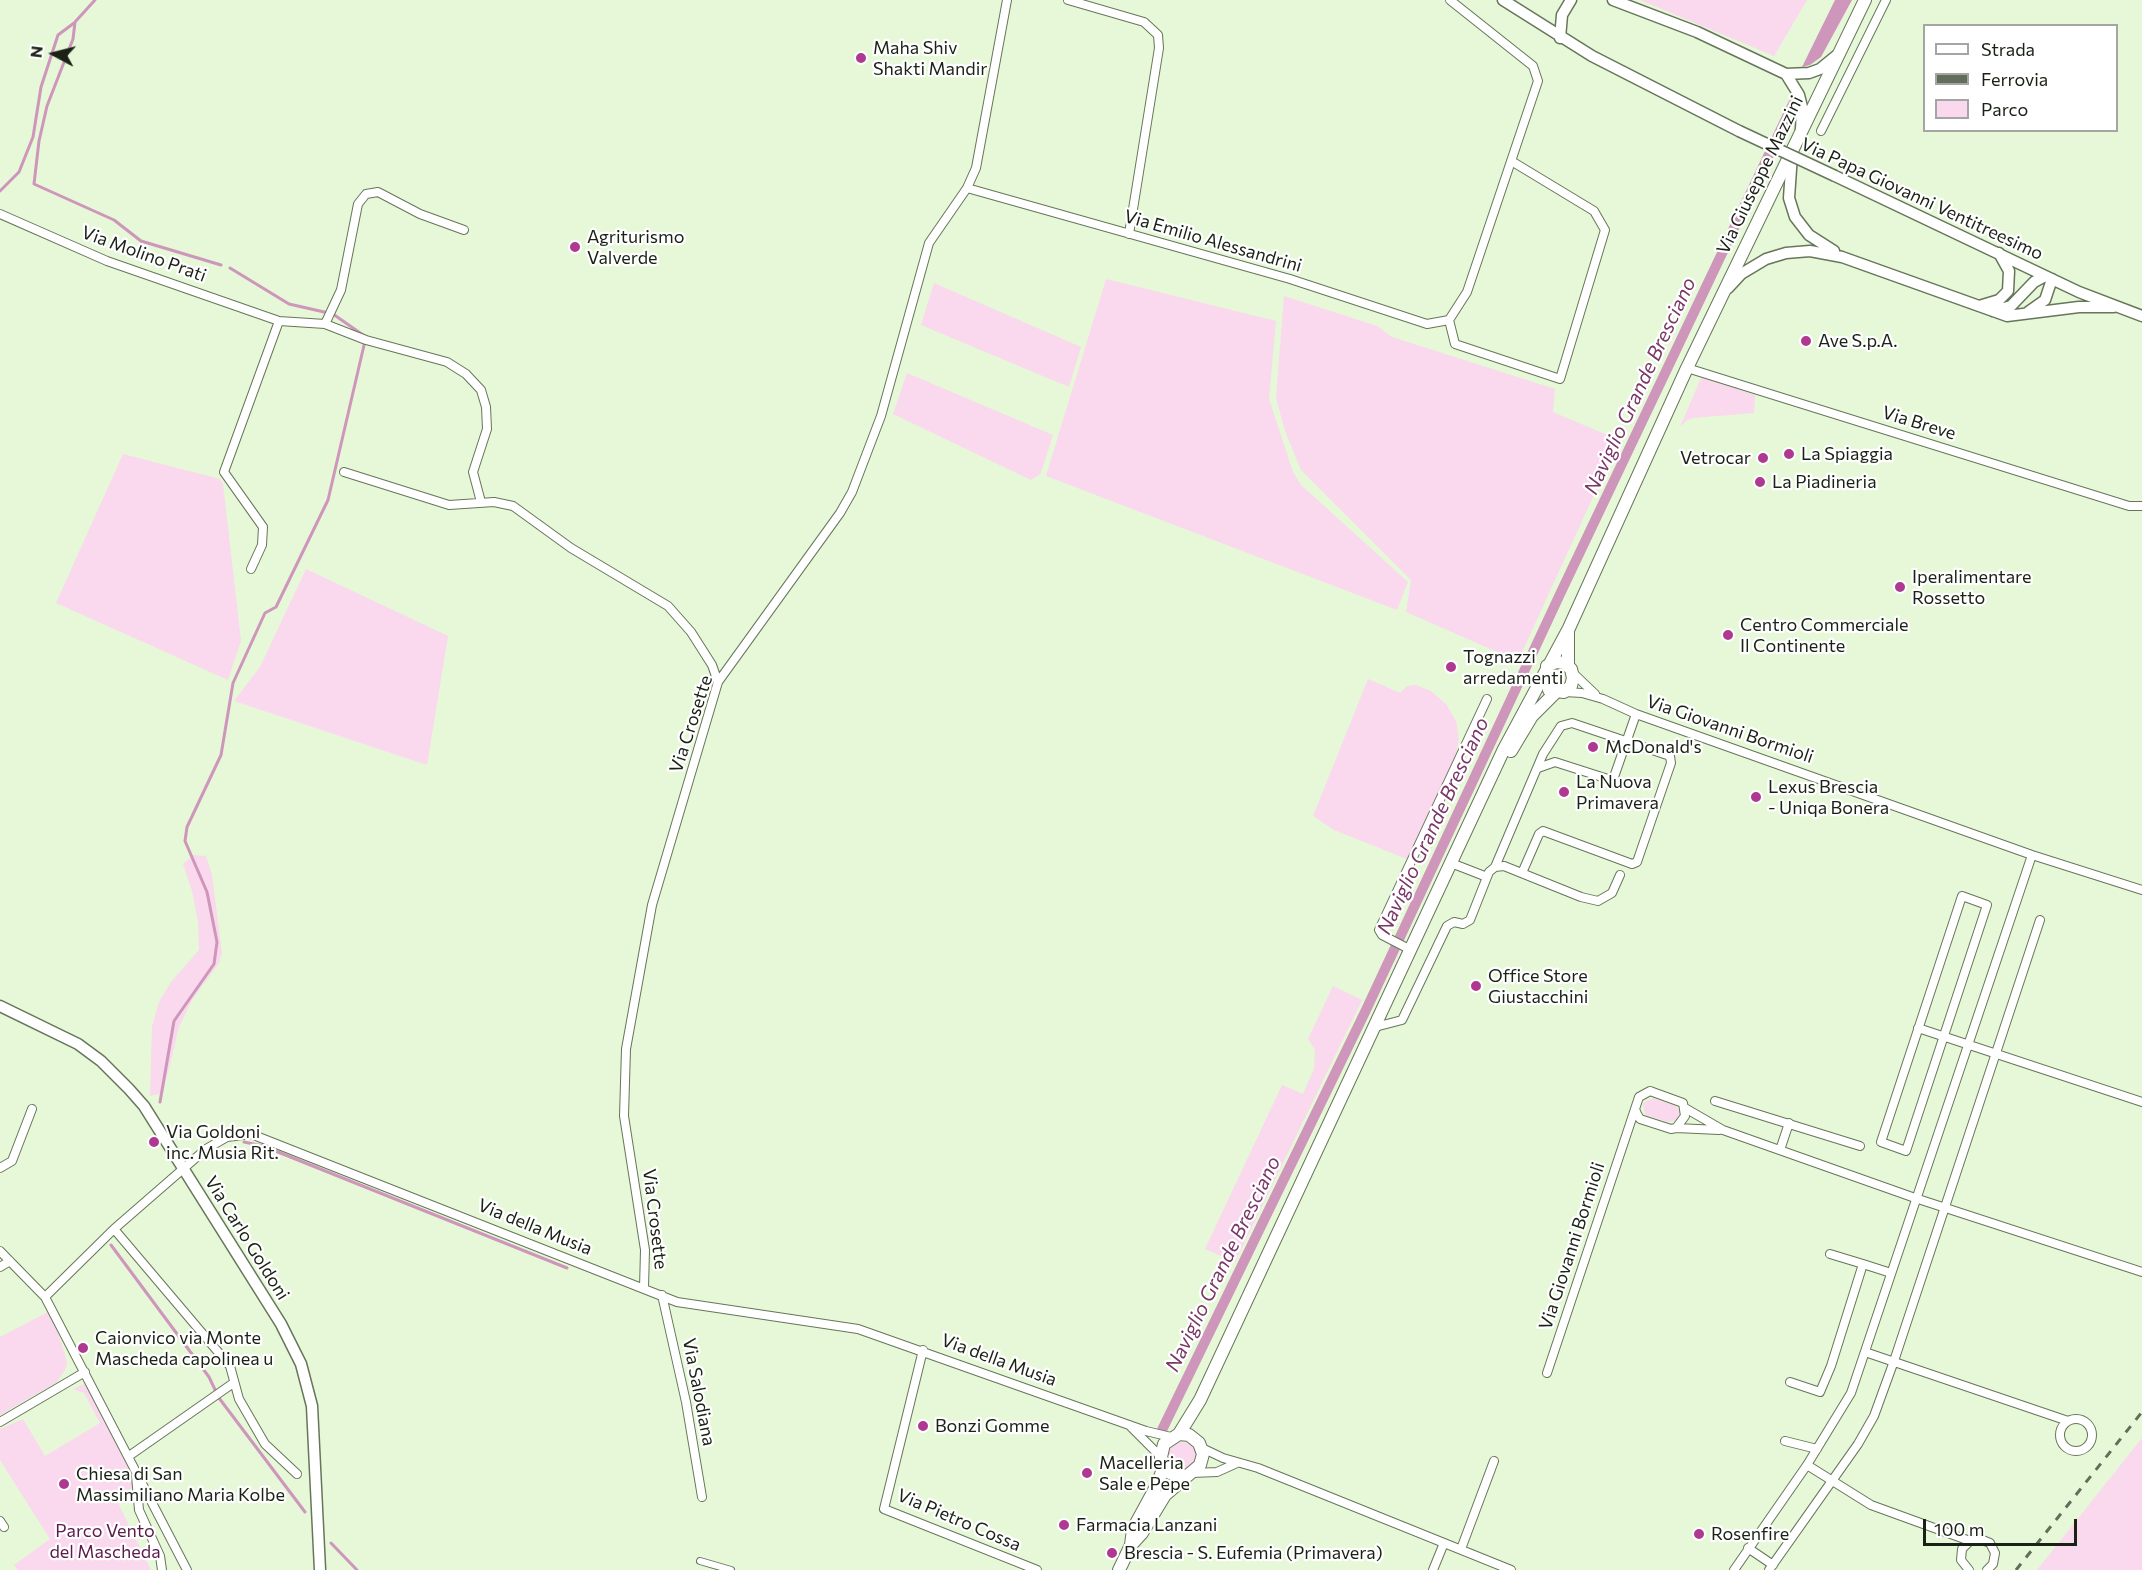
<!DOCTYPE html>
<html>
<head>
<meta charset="utf-8">
<style>
  body { margin:0 }
  #map { position:relative; width:2142px; height:1570px; overflow:hidden; background:#e6f8d8; font-family:Commissioner,sans-serif }
  canvas { display:block }
  .legend { position:absolute; left:1923px; top:24px; width:195px; height:108px; box-sizing:border-box; background:#fff; border:2px solid #a3a6a1; margin:0; padding:8px 10px; list-style:none; font-size:18px; color:#1a2115 }
  .legend li { display:flex; align-items:center; gap:12px; height:30px }
  .legend b { width:30px; border:2px solid #a3a6a1 }
  .north { position:absolute; left:24px; top:24px; width:60px; height:60px; -webkit-text-stroke:4px #fff; paint-order:stroke; rotate:277deg; font-size:16px; font-weight:700; line-height:24px; text-align:center; color:#1a2115 }
  .north::after { content:''; display:block; margin:auto; width:21px; height:27px; background:#1a2115; clip-path:polygon(50% 0,100% 100%,50% 72%,0 100%) }
  .scale { position:absolute; left:1923px; top:1519px; width:154px; height:27px; box-sizing:border-box; border:3px solid #1a2115; border-top:0; padding-left:8px; font-size:18px; line-height:21px; white-space:nowrap; color:#1a2115; -webkit-text-stroke:4px #fff; paint-order:stroke }
</style>
</head>
<body>
<div id="map">
<canvas width="2142" height="1570"></canvas>
<ul class="legend">
<li><b style="height:8px;background:#fff"></b>Strada</li>
<li><b style="height:8px;background:#626d5a"></b>Ferrovia</li>
<li><b style="height:16px;background:#fad8ed"></b>Parco</li>
</ul>
<div class="north">N</div>
<div class="scale">100 m</div>
</div>
<script>
const ctx = document.querySelector('canvas').getContext('2d');
ctx.lineJoin = 'round';
function fill(path, color) {
  ctx.fillStyle = color;
  ctx.fill(path, 'evenodd');
}
function toPath(rows) {
  const path = new Path2D();
  for (const r of rows) {
    if (r.length === 3) {
      path.moveTo(r[0] + r[2], r[1]);
      path.arc(r[0], r[1], r[2], 0, 2 * Math.PI);
      continue;
    }
    path.moveTo(r[0], r[1]);
    for (let i = 2; i < r.length; i += 2) path.lineTo(r[i], r[i + 1]);
  }
  return path;
}
function stroke(path, color, width, dash) {
  ctx.strokeStyle = color;
  ctx.lineWidth = width;
  ctx.lineCap = dash ? 'butt' : 'round';
  ctx.setLineDash(dash || []);
  ctx.stroke(path);
}
function label(font, color, halo, rows, align = 'center') {
  ctx.font = font + ' Commissioner,sans-serif';
  ctx.lineWidth = 4.5;
  ctx.setLineDash([]);
  ctx.textBaseline = 'middle';
  ctx.strokeStyle = halo;
  ctx.fillStyle = color;
  for (const [text, x, y, turn = 0] of rows) {
    ctx.save();
    ctx.translate(x, y);
    ctx.rotate((+turn || 0) * Math.PI / 180);
    ctx.textAlign = isNaN(turn) ? turn : align;
    if (halo) ctx.strokeText(text, 0, 0);
    ctx.fillText(text, 0, 0);
    ctx.restore();
  }
}
fill(toPath([
  [1640,0,1807,0,1774,56],
  [1106,279,1276,321,1269,399,1293,472,1301,485,1408,582,1397,610,1046,476],
  [934,283,1081,347,1069,387,921,325],
  [1284,296,1377,326,1392,337,1555,389,1553,412,1619,440,1518,661,1406,612,1411,580,1301,470,1285,431,1276,398],
  [907,373,1053,435,1041,473,1031,480,893,414],
  [1703,377,1755,395,1754,413,1693,418,1686,421,1680,427,1700,380],
  [123,454,220,479,223,484,241,641,228,680,56,603],
  [306,569,448,636,427,765,234,701,260,667],
  [1368,679,1400,693,1407,686,1416,685,1431,691,1446,704,1456,721,1459,739,1455,759,1407,859,1334,830,1313,816],
  [194,855,206,856,212,875,222,953,219,963,192,1000,179,1027,163,1093,150,1096,152,1026,159,1002,171,982,199,950,198,922,192,891,183,864],
  [1333,986,1362,1000,1235,1262,1205,1249,1282,1085,1303,1094,1314,1069,1315,1050,1308,1039],
  [1653,1098,1676,1106,1680,1113,1677,1120,1668,1122,1645,1115,1643,1103],
  [48,1312,56,1326,65,1355,67,1363,65,1370,57,1382,0,1415,0,1337],
  [84,1384,91,1390,134,1476,134,1485,118,1503,151,1570,18,1570,14,1565,50,1539,0,1460,0,1429,23,1419,45,1456,100,1423,84,1393,73,1389],
  [2142,1438,2142,1570,2037,1570],
  [1182,1456,14]
]), '#fad8ed');
fill(toPath([
  [1835,0,1852,0,1821,57,1810,65,1802,67]
]), '#ce96bb');
stroke(toPath([
  [95,0,75,22,73,39,47,106,39,141,34,184,114,220,141,241,221,265],
  [0,191,19,172,33,137,41,87,58,35,74,23],
  [230,268,289,304,333,314,363,335],
  [160,1102,174,1021,214,964,217,942,207,892,185,841,187,827,221,755,233,683,265,613,276,607,328,500,365,341],
  [244,1142,263,1146,567,1268],
  [111,1245,209,1377,219,1398,305,1512],
  [331,1543,357,1570]
]), '#ce96bb', 3);
stroke(toPath([
  [1162,1430,1366,1010,1561,592,1793,104]
]), '#ce96bb', 10);
const pedestrian = toPath([
  [700,1561,731,1570]
]);
const minor = toPath([
  [1068,0,1144,22,1158,35,1159,48,1129,234],
  [1821,131,1886,0],
  [967,188,1290,279,1427,324,1449,320,1467,292,1538,81,1533,66,1450,0],
  [0,214,107,261,279,321,325,324,366,340,447,362,466,374,481,390,486,407,487,429,473,472,481,502],
  [1449,320,1455,344,1560,379,1605,230,1594,211,1513,162],
  [325,324,341,290,358,204,366,194,378,192,420,214,464,230],
  [1687,368,2129,506,2142,506],
  [344,472,449,505,494,502,513,506,571,548,668,606,691,632,712,665,718,682],
  [251,569,262,545,263,527,224,472,279,321],
  [1573,673,1595,694],
  [1564,692,1582,693,1603,699,1636,714,2032,855,2142,890],
  [1538,768,1555,762,1608,779,1614,777,1636,714],
  [1451,863,1487,877],
  [1495,867,1543,754,1561,726,1572,723,1670,756,1671,763,1637,862,1632,864,1543,831,1539,834,1522,873],
  [1962,896,1987,905,1906,1151,1881,1142,1962,896],
  [1411,950,1382,935,1379,930,1487,699],
  [1375,1027,1402,1020,1447,926,1454,922,1463,924,1470,920,1489,872,1495,867,1504,866,1581,897,1598,901,1612,893,1620,875],
  [1918,1028,2142,1102],
  [1650,1091,1683,1103,1685,1116,1676,1128,1671,1129,1640,1119,1637,1114,1635,1109,1639,1097,1650,1091],
  [1715,1101,1860,1146],
  [1685,1108,1723,1130,1915,1198,2142,1272],
  [1676,1128,1719,1130],
  [1780,1150,1789,1123],
  [0,1168,12,1161,32,1109],
  [114,1229,230,1366,239,1399,265,1444,297,1474],
  [0,1251,45,1297,187,1570],
  [1830,1254,1863,1264],
  [0,1267,10,1261],
  [644,1288,645,1250,624,1116,626,1049,652,905,718,682,840,513,852,492,881,416,929,243,967,188,976,168,1007,0],
  [662,1295,686,1402,702,1497],
  [45,1297,114,1229,206,1149,227,1137,251,1134,677,1302,858,1329,1146,1431,1171,1437],
  [923,1350,884,1509,1037,1570],
  [1865,1352,2068,1421],
  [1547,1373,1635,1109],
  [1790,1382,1820,1392,1831,1366,1863,1264,1891,1273],
  [2076,1435,16],
  [0,1422,85,1372],
  [1131,1427,1161,1457],
  [1785,1441,1817,1449],
  [1202,1448,1223,1458,1258,1468,1511,1570],
  [129,1456,232,1384],
  [1807,1465,1871,1505,1970,1541],
  [1192,1473,1217,1472,1237,1463],
  [136,1476,139,1510,160,1556,162,1570],
  [0,1521,4,1527],
  [1748,1548,1773,1565],
  [1461,1549,1494,1461],
  [1433,1570,1444,1543],
  [1734,1570,1807,1465,1851,1393,2032,855],
  [1769,1570,1858,1444,1874,1416,1894,1361,2040,920],
  [1969,1570,1961,1560,1962,1549,1970,1541,1980,1539,1990,1543,1995,1553,1993,1564,1987,1570]
]);
const tertiary = toPath([
  [1503,0,1592,56,1739,131],
  [1613,0,1697,32,1786,74,1809,73,1820,69,1836,56],
  [1560,38,1562,15,1571,0],
  [1786,74,1799,95,1802,107,1801,130],
  [1792,155,1789,198,1795,217,1809,235,1834,251],
  [1835,176,2079,292,2142,316],
  [1728,288,1741,274,1766,259,1786,253,1810,251,1842,257,2007,316,2079,307,2114,307],
  [1979,306,1999,300,2008,291,2009,271,1999,253],
  [1993,311,2011,306,2034,282,2045,276],
  [2028,312,2045,300,2052,279],
  [0,1006,78,1044,101,1061,129,1089,144,1106,281,1324,301,1364,312,1406,320,1570]
]);
const secondary = toPath([
  [1547,666,1556,662,1564,663,1571,669,1573,678,1571,686,1564,692,1549,690],
  [1568,666,1568,632],
  [1511,751,1532,716,1555,693],
  [1179,1434,1200,1400,1504,749,1569,628,1687,368,1865,0],
  [1131,1545,1142,1533,1165,1495,1200,1465,1203,1454,1199,1443,1189,1435,1179,1434,1164,1444,1161,1457,1164,1466,1170,1473,1185,1476],
  [1119,1570,1131,1545,1133,1529,1158,1483,1164,1466]
]);
stroke(pedestrian, '#67765a', 8);
stroke(minor, '#67765a', 10);
stroke(tertiary, '#67765a', 13);
stroke(secondary, '#67765a', 14);
stroke(pedestrian, '#fff', 6);
stroke(minor, '#fff', 8);
stroke(tertiary, '#fff', 10);
stroke(secondary, '#fff', 12);
stroke(toPath([
  [2016,1570,2142,1412]
]), '#626d5a', 3, [8, 8]);
const tertiaryBridge = toPath([
  [1739,131,1835,176]
]);
stroke(tertiaryBridge, '#67765a', 13, []);
stroke(tertiaryBridge, '#fff', 10);
for (const [x, y, r, color] of [
  [861,58,6,"#af3890"],
  [575,247,6,"#af3890"],
  [1806,341,6,"#af3890"],
  [1789,454,6,"#af3890"],
  [1763,458,6,"#af3890"],
  [1760,482,6,"#af3890"],
  [1900,587,6,"#af3890"],
  [1728,635,6,"#af3890"],
  [1451,667,6,"#af3890"],
  [1593,747,6,"#af3890"],
  [1564,792,6,"#af3890"],
  [1756,797,6,"#af3890"],
  [1476,986,6,"#af3890"],
  [154,1142,6,"#af3890"],
  [83,1348,6,"#af3890"],
  [923,1426,6,"#af3890"],
  [1087,1473,6,"#af3890"],
  [64,1484,6,"#af3890"],
  [1064,1525,6,"#af3890"],
  [1699,1534,6,"#af3890"],
  [1112,1553,6,"#af3890"]
]) {
  const dot = new Path2D();
  dot.arc(x, y, r, 0, 2 * Math.PI);
  ctx.fillStyle = color;
  ctx.fill(dot);
  stroke(dot, '#fff', 2);
}
label('18px', '#1a2115', '#fff', [
  ["Maha Shiv",873,48],
  ["Shakti Mandir",873,69],
  ["Agriturismo",587,237],
  ["Valverde",587,258],
  ["Ave S.p.A.",1818,341],
  ["La Spiaggia",1801,454],
  ["Vetrocar",1751,458,"right"],
  ["La Piadineria",1772,482],
  ["Iperalimentare",1912,577],
  ["Rossetto",1912,598],
  ["Centro Commerciale",1740,625],
  ["Il Continente",1740,646],
  ["Tognazzi",1463,657],
  ["arredamenti",1463,678],
  ["McDonald's",1605,747],
  ["La Nuova",1576,782],
  ["Primavera",1576,803],
  ["Lexus Brescia",1768,787],
  ["- Uniqa Bonera",1768,808],
  ["Office Store",1488,976],
  ["Giustacchini",1488,997],
  ["Via Goldoni",166,1132],
  ["inc. Musia Rit.",166,1153],
  ["Caionvico via Monte",95,1338],
  ["Mascheda capolinea u",95,1359],
  ["Bonzi Gomme",935,1426],
  ["Macelleria",1099,1463],
  ["Sale e Pepe",1099,1484],
  ["Chiesa di San",76,1474],
  ["Massimiliano Maria Kolbe",76,1495],
  ["Farmacia Lanzani",1076,1525],
  ["Rosenfire",1711,1534],
  ["Brescia - S. Eufemia (Primavera)",1124,1553]
], 'left');
label('18px', '#1a2115', '#fff', [
  ["Via Giuseppe Mazzini",1760,175,-64],
  ["Via Papa Giovanni Ventitreesimo",1922,199,25],
  ["Via Emilio Alessandrini",1213,241,16],
  ["Via Molino Prati",144,254,20],
  ["Via Breve",1919,423,17],
  ["Via Crosette",691,724,-72],
  ["Via Giovanni Bormioli",1730,729,19],
  ["Via Crosette",655,1219,83],
  ["Via della Musia",535,1227,22],
  ["Via Carlo Goldoni",247,1238,58],
  ["Via Giovanni Bormioli",1572,1246,-72],
  ["Via della Musia",999,1360,20],
  ["Via Salodiana",699,1392,79],
  ["Via Pietro Cossa",959,1520,23]
]);
label('18px', '#5c1b4b', '#fff', [
  ["Parco Vento",105,1531],
  ["del Mascheda",105,1552]
]);
label('italic 20px', '#7a3666', '#fff', [
  ["Naviglio Grande Bresciano",1640,386,-65],
  ["Naviglio Grande Bresciano",1433,826,-65],
  ["Naviglio Grande Bresciano",1223,1264,-64]
]);
</script>
</body>
</html>
